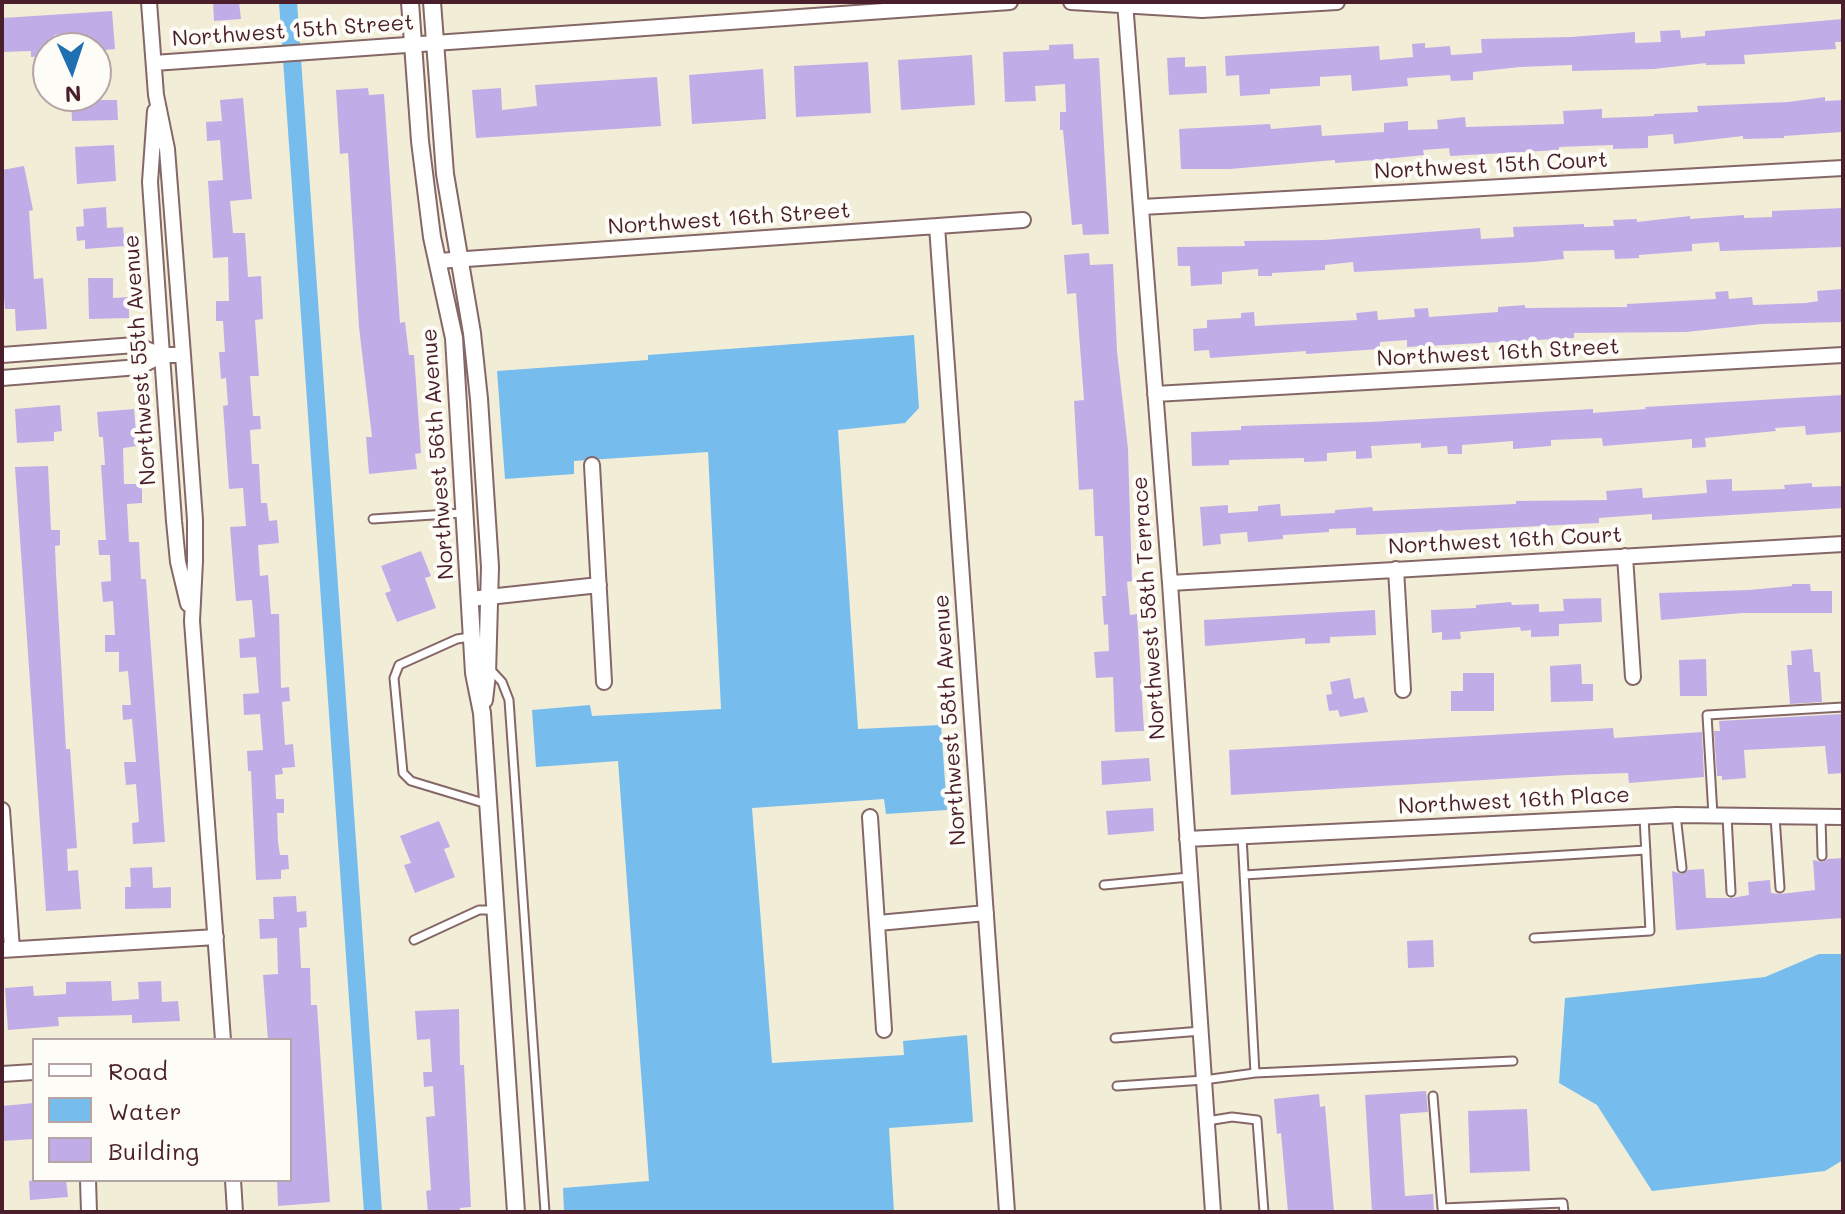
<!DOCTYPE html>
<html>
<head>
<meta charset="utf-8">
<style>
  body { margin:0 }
  #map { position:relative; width:1845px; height:1214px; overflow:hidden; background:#f2edd7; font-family:Mali,sans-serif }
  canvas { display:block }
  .frame { position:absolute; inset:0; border:4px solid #4a1f2b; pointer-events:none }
  .legend { position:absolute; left:32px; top:1038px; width:260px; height:144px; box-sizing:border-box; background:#fdfcf7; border:2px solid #b5a4a5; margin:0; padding:10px 14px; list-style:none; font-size:24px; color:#4a1f2b }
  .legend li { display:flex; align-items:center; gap:16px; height:40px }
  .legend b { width:40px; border:2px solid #b5a4a5 }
  .north { position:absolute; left:32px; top:32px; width:80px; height:80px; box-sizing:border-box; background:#fdfcf7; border:2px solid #b5a4a5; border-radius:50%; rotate:177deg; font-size:22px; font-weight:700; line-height:32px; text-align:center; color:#4a1f2b }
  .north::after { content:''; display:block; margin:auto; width:28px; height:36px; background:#1f6fb2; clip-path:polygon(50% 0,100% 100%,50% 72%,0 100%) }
</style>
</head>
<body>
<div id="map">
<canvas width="1845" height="1214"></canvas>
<div class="frame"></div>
<ul class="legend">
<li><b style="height:10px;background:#fff"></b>Road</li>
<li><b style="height:22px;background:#76bdee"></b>Water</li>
<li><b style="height:22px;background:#c0ade8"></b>Building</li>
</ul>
<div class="north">N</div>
</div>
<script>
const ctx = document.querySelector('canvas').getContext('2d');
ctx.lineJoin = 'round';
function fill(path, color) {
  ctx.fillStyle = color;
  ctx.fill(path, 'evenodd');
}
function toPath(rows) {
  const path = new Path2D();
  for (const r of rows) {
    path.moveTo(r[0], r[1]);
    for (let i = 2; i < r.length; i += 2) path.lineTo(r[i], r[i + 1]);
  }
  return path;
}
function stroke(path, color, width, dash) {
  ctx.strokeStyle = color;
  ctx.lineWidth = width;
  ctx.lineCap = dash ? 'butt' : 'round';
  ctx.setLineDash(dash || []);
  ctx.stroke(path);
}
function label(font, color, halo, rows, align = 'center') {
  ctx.font = font + ' Mali,sans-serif';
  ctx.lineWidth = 8;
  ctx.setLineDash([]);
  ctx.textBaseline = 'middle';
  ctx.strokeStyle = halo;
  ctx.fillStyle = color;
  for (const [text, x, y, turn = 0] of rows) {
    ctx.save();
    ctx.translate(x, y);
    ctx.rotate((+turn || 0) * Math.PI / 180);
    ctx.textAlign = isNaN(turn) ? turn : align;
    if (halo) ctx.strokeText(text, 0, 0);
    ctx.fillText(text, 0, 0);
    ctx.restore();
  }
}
fill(toPath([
  [914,335,919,408,905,423,838,430,858,729,941,725,947,810,886,814,884,799,752,808,772,1063,904,1055,903,1041,967,1035,973,1122,889,1128,894,1212,564,1212,563,1188,649,1181,618,761,536,767,532,710,590,705,592,716,721,709,708,452,574,461,574,474,505,479,497,371,648,360,648,355],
  [1819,954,1843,954,1843,1160,1825,1171,1652,1191,1597,1105,1559,1083,1565,998,1765,977]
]), '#76bdee');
stroke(toPath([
  [288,2,373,1212]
]), '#76bdee', 18);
fill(toPath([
  [213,2,239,2,241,19,214,21],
  [112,11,115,49,96,51,96,48,93,48,92,40,81,41,80,33,54,35,55,48,48,48,48,56,31,57,31,51,2,52,2,18],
  [1843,19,1843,42,1835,42,1836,49,1744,55,1745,64,1706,65,1706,63,1654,69,1572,71,1572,65,1520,67,1473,72,1473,80,1451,81,1450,75,1407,78,1408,86,1352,91,1351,75,1320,77,1320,86,1270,89,1270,94,1240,96,1239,75,1226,76,1225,56,1379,46,1380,60,1413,57,1412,44,1425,43,1425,48,1450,46,1451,55,1482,53,1481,39,1571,37,1635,32,1635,43,1661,42,1660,31,1680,30,1681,38,1705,36,1705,31],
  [1073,44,1074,59,1099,58,1109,234,1083,235,1082,224,1072,225,1063,130,1060,130,1060,112,1066,112,1065,84,1035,86,1036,101,1005,102,1003,52,1049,50,1049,45],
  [972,55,975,105,901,110,898,60],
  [1185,57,1185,67,1206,66,1207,93,1169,95,1167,58],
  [868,62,871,113,796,117,794,66],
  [763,69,766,119,692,124,689,75],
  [657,77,661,126,476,138,472,90,501,88,502,110,537,106,535,85],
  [368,88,369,95,384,94,400,323,405,322,409,355,414,355,421,453,415,454,417,469,369,474,366,437,372,437,359,327,348,153,340,154,336,90],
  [79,96,101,96,101,100,117,100,118,120,72,121,71,99,79,99],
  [1825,97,1825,101,1843,100,1843,132,1784,136,1784,138,1743,139,1743,136,1674,144,1673,134,1648,136,1648,148,1613,149,1613,145,1559,147,1559,150,1450,156,1449,148,1423,150,1424,155,1375,160,1335,163,1335,160,1230,169,1181,169,1179,129,1270,124,1271,129,1321,125,1322,136,1384,132,1384,123,1408,121,1408,130,1438,129,1437,120,1465,117,1466,127,1564,124,1563,111,1602,109,1602,118,1654,116,1654,114,1698,112,1697,106,1788,102],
  [243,98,252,199,230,201,233,233,245,233,248,277,261,276,263,319,255,320,259,376,250,376,253,416,260,416,261,429,250,430,252,464,259,464,261,503,267,503,269,521,277,520,279,543,258,545,260,576,268,575,271,614,279,614,281,688,289,687,290,701,282,702,285,745,293,744,295,767,282,768,283,774,275,775,276,799,284,799,284,813,277,813,278,842,280,855,288,855,289,869,281,870,281,879,256,880,251,771,248,771,247,751,263,750,260,714,244,715,243,694,259,693,256,657,240,658,239,639,255,637,252,600,236,601,230,527,246,526,243,488,229,489,223,406,228,405,226,378,221,379,219,352,225,352,223,321,216,321,216,301,229,301,228,257,213,258,208,181,223,180,220,140,207,141,206,122,222,121,220,100],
  [114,145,116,181,77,184,75,147],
  [24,166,33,210,29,211,34,279,43,278,47,329,16,331,15,309,5,309,2,271,2,170],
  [106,207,107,228,123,227,125,246,85,249,85,240,77,241,76,227,84,226,83,209],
  [1843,208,1843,247,1720,251,1719,242,1692,244,1692,251,1639,255,1639,258,1615,259,1614,250,1563,251,1564,259,1534,262,1354,272,1353,262,1325,265,1325,270,1272,273,1272,276,1258,276,1258,269,1222,272,1222,284,1191,286,1190,266,1178,266,1177,247,1245,246,1244,241,1324,240,1480,228,1481,239,1514,237,1513,227,1584,224,1584,227,1614,226,1613,220,1637,219,1637,222,1690,216,1690,219,1744,215,1744,218,1772,217,1772,211],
  [1089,253,1090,265,1113,264,1117,351,1128,449,1132,581,1127,582,1130,615,1137,614,1144,731,1115,732,1113,677,1096,678,1094,652,1109,651,1108,624,1104,625,1102,596,1106,596,1103,536,1095,536,1093,489,1079,490,1074,401,1084,400,1076,293,1067,294,1064,255],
  [88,278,113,278,113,298,129,297,129,318,89,319],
  [1842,289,1843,322,1762,324,1686,332,1574,333,1574,338,1407,347,1407,340,1380,342,1380,349,1306,354,1306,351,1210,358,1209,350,1194,351,1193,329,1207,328,1207,320,1241,318,1241,313,1254,312,1255,326,1357,320,1356,313,1377,311,1378,320,1415,317,1414,309,1428,308,1429,317,1498,312,1498,307,1525,305,1525,308,1627,307,1627,304,1716,299,1715,292,1728,291,1729,299,1752,297,1753,305,1806,303,1818,301,1817,291],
  [1843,395,1843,432,1806,435,1805,426,1775,428,1776,431,1705,438,1706,447,1692,448,1692,439,1603,446,1602,438,1551,440,1551,446,1513,449,1513,441,1462,445,1462,454,1448,454,1447,446,1421,448,1421,443,1371,446,1372,458,1356,459,1356,451,1327,453,1327,461,1304,462,1304,458,1229,460,1229,465,1192,466,1191,432,1241,430,1241,426,1370,422,1593,409,1593,413,1646,409,1645,407],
  [60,405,62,431,54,432,54,441,17,443,15,409],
  [134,409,137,446,123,448,124,484,142,484,142,503,127,504,129,542,139,542,141,579,146,579,165,842,133,844,132,823,139,822,136,784,126,785,124,762,136,762,132,719,123,720,122,705,131,705,128,671,119,672,119,652,105,652,105,635,115,635,113,601,103,602,101,582,111,581,110,555,99,555,98,540,106,540,101,465,105,465,103,437,99,437,97,412],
  [48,466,51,530,60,530,60,545,55,546,56,573,66,749,70,749,77,848,67,849,68,871,78,870,81,909,46,911,15,467],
  [1732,479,1732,491,1785,489,1784,485,1812,483,1812,487,1843,486,1843,508,1652,520,1652,514,1599,518,1599,523,1382,534,1356,535,1356,528,1329,529,1329,532,1283,535,1283,539,1248,542,1247,532,1220,534,1221,544,1203,546,1200,507,1228,505,1228,513,1258,511,1258,506,1280,504,1281,516,1335,513,1335,510,1372,507,1373,511,1516,504,1516,501,1607,500,1606,491,1642,488,1643,498,1707,493,1706,480],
  [421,551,431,576,425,578,436,608,397,622,385,593,391,591,381,566],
  [1792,584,1810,584,1811,591,1832,591,1832,613,1743,613,1661,620,1659,593,1749,590,1792,586],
  [1601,598,1602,622,1559,624,1559,636,1531,637,1531,630,1521,631,1520,627,1460,632,1461,639,1442,640,1442,632,1432,633,1431,610,1476,608,1476,605,1511,602,1512,605,1539,604,1539,612,1564,611,1563,599],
  [1375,610,1376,635,1330,637,1330,643,1305,644,1305,638,1205,646,1204,620],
  [1812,649,1814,672,1820,672,1822,702,1790,704,1787,665,1792,665,1791,651],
  [1706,659,1707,696,1680,696,1679,660],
  [1581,664,1582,684,1593,684,1593,701,1551,702,1550,666],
  [1463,673,1494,673,1494,711,1451,711,1451,691,1463,691],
  [1350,678,1354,699,1364,697,1368,712,1340,717,1338,710,1329,711,1326,695,1332,694,1330,682],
  [1843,714,1843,773,1828,774,1825,746,1744,750,1746,778,1722,780,1722,776,1717,776,1714,731,1720,731,1719,721],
  [1613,728,1614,738,1702,732,1704,777,1629,783,1628,773,1567,775,1231,795,1229,750],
  [1149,758,1151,781,1102,785,1101,761],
  [1153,808,1154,831,1108,835,1106,811],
  [439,821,450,847,444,849,455,877,415,893,404,865,411,863,400,836],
  [1843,858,1843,918,1676,930,1672,871,1682,874,1688,870,1704,869,1706,898,1732,898,1749,895,1748,882,1770,880,1771,893,1780,894,1815,890,1813,860,1823,862,1828,859],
  [152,867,153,888,171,887,171,908,125,909,125,887,131,887,130,868],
  [296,896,297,912,306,911,307,927,299,928,301,968,310,968,311,1005,317,1005,330,1202,278,1206,277,1180,290,1180,290,1040,268,1040,263,975,278,974,277,938,260,939,259,919,274,919,273,897],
  [1433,940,1434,967,1408,968,1407,941],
  [111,981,112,1001,139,999,138,982,161,981,162,1002,178,1001,180,1021,132,1023,132,1015,58,1017,59,1026,8,1030,5,988,33,986,34,996,66,994,66,982],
  [459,1009,460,1065,464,1065,471,1207,460,1208,460,1212,428,1212,426,1191,431,1190,426,1117,435,1116,433,1086,424,1087,423,1072,432,1072,430,1039,417,1040,415,1011],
  [1426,1091,1428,1112,1400,1114,1405,1196,1433,1194,1434,1212,1372,1212,1365,1095],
  [1319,1094,1320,1107,1325,1106,1334,1212,1288,1212,1281,1133,1277,1134,1274,1099],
  [34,1103,34,1139,2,1141,2,1106],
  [1527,1109,1530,1171,1470,1173,1468,1111],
  [34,1180,66,1180,68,1197,30,1200,29,1181]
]), '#c0ade8');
const service = toPath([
  [373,519,463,513],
  [470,637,457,639,399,665,394,678,403,773,411,781,487,804],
  [490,669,502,682,509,700,545,1212],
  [1676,815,1682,868],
  [1713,815,1707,715,1843,707],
  [1727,816,1731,892],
  [1775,817,1780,888],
  [1821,818,1822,856],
  [1242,836,1255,1073,1513,1061],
  [1244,875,1646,850],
  [1104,885,1189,877],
  [1534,938,1650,931,1644,817],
  [414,940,479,910,495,910],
  [1115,1038,1201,1031],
  [1117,1086,1204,1080,1255,1073],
  [1433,1096,1442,1208,1563,1203,1564,1212],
  [1207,1121,1232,1117,1257,1120,1264,1212]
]);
const minor = toPath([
  [149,2,156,95,167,149,183,355,195,520,195,561,192,621,223,1040],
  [1071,2,1202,10,1337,2],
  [1125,2,1170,583,1213,1212],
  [154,63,1010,2],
  [155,111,150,182,162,355,174,521,178,562,188,604],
  [1142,207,1843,168],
  [937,226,1007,1212],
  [438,261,1023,220],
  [2,355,135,345,162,355,183,355],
  [2,378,139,367,162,355],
  [1155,394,1843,355],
  [592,465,604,682],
  [1625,556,1633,677],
  [1396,569,1403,690],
  [1170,583,1843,544],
  [470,599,599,585],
  [2,810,12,949],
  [870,817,884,1030],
  [1187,839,1676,815,1843,817],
  [878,923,986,913],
  [2,950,216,937],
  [2,1074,34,1072],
  [88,1180,89,1212],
  [233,1180,235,1212]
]);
const tertiary = toPath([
  [410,2,420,141,432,237,454,338,474,673,482,713,516,1212],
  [432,2,445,174,472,333,479,399,490,567,487,674,484,700]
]);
stroke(service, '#856767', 11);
stroke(minor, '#856767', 18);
stroke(tertiary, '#856767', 20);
stroke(service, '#fff', 7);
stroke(minor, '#fff', 14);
stroke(tertiary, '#fff', 16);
label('22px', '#4a1f2b', '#fdfcf7', [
  ["Northwest 15th Street",293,31,-4],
  ["Northwest 15th Court",1491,166,-3],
  ["Northwest 16th Street",729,219,-4],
  ["Northwest 16th Street",1498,353,-3],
  ["Northwest 55th Avenue",140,360,-94],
  ["Northwest 56th Avenue",438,454,-94],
  ["Northwest 16th Court",1505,541,-3],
  ["Northwest 58th Terrace",1149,608,-94],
  ["Northwest 58th Avenue",950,720,-94],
  ["Northwest 16th Place",1514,801,-3]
]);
</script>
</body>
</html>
